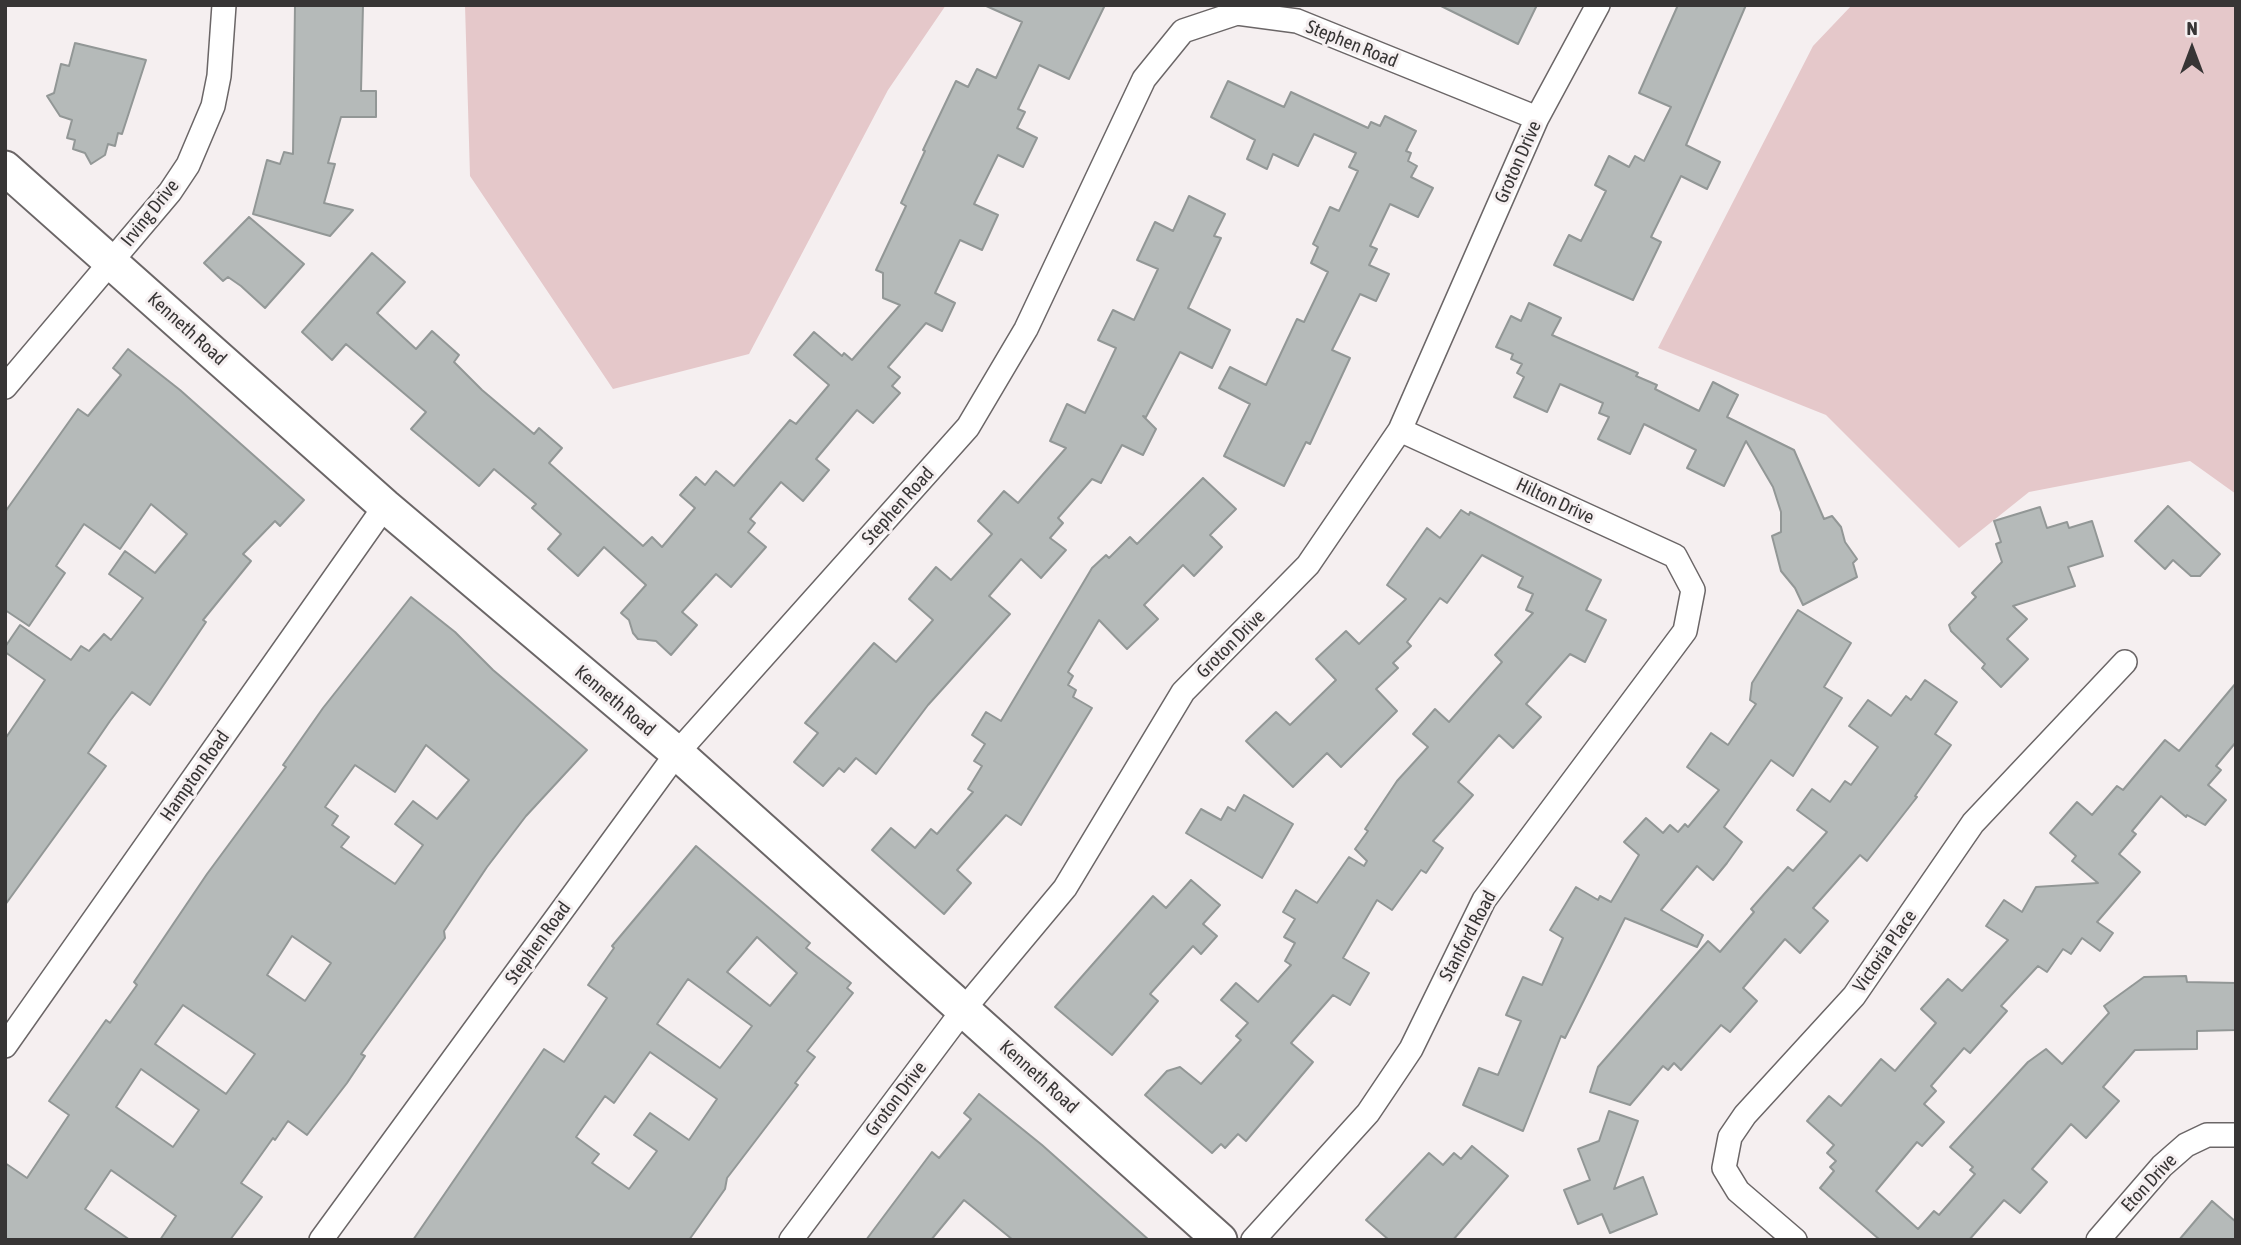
<!DOCTYPE html>
<html>
<head>
<meta charset="utf-8">
<style>
  body { margin:0 }
  #map { position:relative; width:2241px; height:1245px; overflow:hidden; background:#f5eff0; font-family:"Asap Condensed",sans-serif }
  canvas { display:block }
  .frame { position:absolute; inset:0; border:7px solid #373535; pointer-events:none }
  .north { position:absolute; left:2157px; top:14px; width:70px; height:70px; -webkit-text-stroke:5px #f5eff0; paint-order:stroke; rotate:0deg; font-size:19px; font-weight:700; line-height:28px; text-align:center; color:#373535 }
  .north::after { content:''; display:block; margin:auto; width:24px; height:32px; background:#373535; clip-path:polygon(50% 0,100% 100%,50% 72%,0 100%) }
</style>
</head>
<body>
<div id="map">
<canvas width="2241" height="1245"></canvas>
<div class="frame"></div>
<div class="north">N</div>
</div>
<script>
const ctx = document.querySelector('canvas').getContext('2d');
ctx.lineJoin = 'round';
function fill(path, color) {
  ctx.fillStyle = color;
  ctx.fill(path, 'evenodd');
}
function toPath(rows) {
  const path = new Path2D();
  for (const r of rows) {
    path.moveTo(r[0], r[1]);
    for (let i = 2; i < r.length; i += 2) path.lineTo(r[i], r[i + 1]);
  }
  return path;
}
function stroke(path, color, width, dash) {
  ctx.strokeStyle = color;
  ctx.lineWidth = width;
  ctx.lineCap = dash ? 'butt' : 'round';
  ctx.setLineDash(dash || []);
  ctx.stroke(path);
}
function label(font, color, halo, rows, align = 'center') {
  ctx.font = font + ' "Asap Condensed",sans-serif';
  ctx.lineWidth = 6;
  ctx.setLineDash([]);
  ctx.textBaseline = 'middle';
  ctx.strokeStyle = halo;
  ctx.fillStyle = color;
  for (const [text, x, y, turn = 0] of rows) {
    ctx.save();
    ctx.translate(x, y);
    ctx.rotate((+turn || 0) * Math.PI / 180);
    ctx.textAlign = isNaN(turn) ? turn : align;
    if (halo) ctx.strokeText(text, 0, 0);
    ctx.fillText(text, 0, 0);
    ctx.restore();
  }
}
fill(toPath([
  [465,5,946,5,888,90,749,354,613,389,470,176],
  [1852,5,2236,5,2236,494,2190,461,2029,492,1959,548,1826,415,1658,348,1813,46]
]), '#e5c8ca');
const building = toPath([
  [295,5,363,5,361,91,376,91,376,117,341,117,328,163,335,164,324,203,353,210,330,236,253,214,267,160,280,164,284,152,293,154,295,5],
  [984,5,1105,5,1069,79,1039,65,1018,109,1025,112,1017,128,1037,138,1023,167,998,155,974,204,998,215,982,250,960,240,935,293,955,303,942,331,926,323,888,367,900,377,892,386,900,393,873,423,857,410,816,459,829,470,803,501,781,482,750,519,755,523,748,532,766,547,731,587,716,574,682,612,697,625,671,655,656,641,638,639,633,633,629,620,621,613,646,585,604,547,578,576,548,549,561,534,532,508,536,504,494,469,479,486,411,429,426,412,346,344,332,360,302,332,372,253,405,282,377,313,416,349,432,331,459,355,454,362,482,390,534,434,539,428,562,448,549,463,643,546,652,537,662,547,695,508,680,495,696,477,705,485,716,471,734,486,790,420,796,424,829,385,794,355,814,332,842,356,844,353,852,360,900,305,883,298,883,273,876,270,906,206,901,203,925,151,923,150,956,81,968,87,977,69,996,78,1022,22,984,5],
  [1439,5,1537,5,1518,44,1439,5],
  [1678,5,1746,5,1686,145,1720,162,1707,189,1681,176,1651,237,1661,242,1633,300,1554,265,1569,235,1581,241,1606,191,1595,185,1609,156,1629,167,1635,156,1644,161,1671,107,1639,93,1678,5],
  [75,43,146,60,122,134,118,133,115,146,108,144,105,155,91,164,85,153,73,149,75,140,67,138,72,120,60,116,47,96,54,93,61,64,69,66,75,43],
  [1228,81,1284,107,1291,92,1368,128,1371,122,1380,126,1385,116,1416,131,1406,151,1411,153,1408,161,1417,166,1411,177,1433,188,1418,217,1390,204,1370,246,1377,249,1369,265,1389,274,1376,301,1360,294,1332,350,1350,358,1310,444,1306,442,1284,486,1224,456,1250,404,1219,388,1230,367,1266,385,1297,319,1304,322,1328,272,1311,263,1318,247,1313,244,1330,207,1339,211,1358,171,1349,167,1356,153,1314,134,1298,166,1273,154,1267,169,1247,159,1255,140,1211,117,1228,81],
  [1189,196,1225,214,1214,236,1221,238,1188,308,1230,330,1212,368,1180,352,1146,417,1143,416,1156,429,1143,455,1122,445,1101,483,1092,479,1058,518,1063,523,1050,538,1066,550,1041,578,1021,559,989,596,1010,614,928,705,876,774,856,758,844,772,839,768,823,786,794,762,818,733,805,723,874,643,896,662,933,620,909,599,936,567,951,580,992,534,978,521,1004,491,1018,503,1066,448,1050,441,1067,404,1085,413,1116,348,1098,340,1113,310,1134,320,1158,269,1137,260,1155,222,1173,231,1189,196],
  [249,217,304,264,265,308,241,286,228,277,223,281,204,263,249,217],
  [1529,303,1561,318,1552,335,1638,373,1636,376,1657,385,1655,389,1699,411,1713,382,1738,395,1727,417,1794,450,1824,519,1832,516,1841,527,1845,542,1857,559,1853,563,1857,577,1803,605,1795,588,1781,571,1772,536,1781,532,1781,512,1773,487,1746,441,1724,486,1687,468,1696,450,1644,424,1630,454,1598,439,1609,417,1599,413,1603,403,1560,384,1547,412,1514,397,1524,377,1517,373,1522,364,1511,359,1513,354,1496,347,1511,316,1521,321,1529,303],
  [128,349,180,390,304,500,280,526,275,521,243,554,251,561,203,620,206,622,150,705,132,692,110,721,88,753,106,766,5,905,5,739,45,680,5,652,5,647,20,625,71,660,81,646,89,651,104,634,111,640,143,598,109,574,125,551,155,573,187,534,151,504,120,549,84,524,56,566,65,573,29,626,5,610,5,512,78,409,88,416,121,375,113,368,128,349],
  [1203,478,1236,509,1210,535,1222,547,1194,576,1183,565,1144,605,1158,619,1127,649,1099,620,1068,672,1073,676,1068,685,1076,690,1073,697,1092,708,1021,825,1006,815,957,870,971,883,944,914,872,850,891,828,915,848,931,829,937,834,973,792,968,789,982,766,974,761,985,744,972,735,986,712,1001,721,1092,568,1106,555,1109,558,1130,537,1137,544,1203,478],
  [2168,506,2220,554,2200,576,2191,576,2173,560,2165,569,2135,541,2168,506],
  [2040,507,2047,528,2067,522,2069,528,2092,521,2103,556,2068,567,2075,586,2013,606,2027,619,2007,639,2028,659,2001,687,1982,668,1985,664,1951,631,1949,625,1976,597,1972,593,2002,562,1996,544,2001,542,1994,521,2040,507],
  [1461,510,1469,515,1470,512,1601,580,1586,610,1606,620,1585,662,1570,654,1526,704,1541,717,1513,748,1499,735,1458,782,1473,795,1433,841,1443,848,1426,873,1421,870,1392,910,1377,900,1343,958,1369,973,1350,1005,1333,995,1291,1043,1313,1062,1246,1141,1238,1134,1225,1148,1221,1144,1212,1153,1145,1095,1167,1071,1180,1067,1201,1084,1241,1040,1236,1036,1248,1023,1221,1000,1236,983,1258,1002,1291,965,1285,961,1295,943,1284,937,1295,919,1283,912,1296,890,1317,903,1349,857,1364,866,1367,861,1355,849,1368,831,1365,829,1397,781,1428,747,1413,734,1435,709,1449,722,1502,662,1495,655,1533,613,1526,610,1533,594,1518,587,1523,577,1482,555,1447,603,1440,598,1407,642,1411,646,1393,663,1398,668,1376,689,1397,711,1341,767,1327,753,1293,787,1246,741,1276,712,1290,725,1336,680,1316,659,1346,631,1359,644,1406,599,1387,585,1427,528,1440,538,1461,510],
  [411,597,455,632,493,670,587,750,526,816,487,867,444,931,445,938,361,1054,365,1056,347,1083,307,1135,288,1121,275,1140,273,1138,241,1183,262,1197,230,1240,160,1240,176,1216,111,1170,85,1209,130,1240,5,1240,5,1163,27,1178,69,1115,49,1101,106,1020,110,1023,137,985,134,982,207,874,286,767,283,765,323,708,411,597],
  [426,745,469,780,437,819,413,801,395,824,423,845,395,884,341,847,349,837,332,825,338,816,325,807,355,765,395,792,426,745],
  [292,936,331,963,305,1001,267,975,292,936],
  [183,1005,255,1054,226,1094,155,1044,183,1005],
  [141,1069,199,1110,173,1147,116,1107,141,1069],
  [1798,610,1851,643,1824,687,1842,698,1793,776,1771,760,1724,827,1742,842,1727,863,1713,880,1697,866,1661,910,1703,935,1697,947,1625,918,1565,1038,1561,1036,1523,1131,1463,1105,1479,1068,1498,1075,1521,1021,1506,1015,1523,977,1542,985,1563,938,1550,930,1576,887,1598,900,1600,896,1611,902,1639,855,1624,842,1646,818,1663,833,1670,825,1678,832,1685,824,1688,827,1719,790,1687,767,1711,733,1728,745,1756,704,1750,700,1752,683,1798,610],
  [1925,680,1957,702,1935,734,1951,745,1915,796,1917,797,1867,861,1860,855,1813,908,1828,921,1800,953,1785,939,1743,988,1757,1001,1730,1032,1721,1025,1681,1070,1674,1063,1668,1070,1663,1066,1630,1105,1590,1092,1598,1067,1708,941,1720,952,1754,912,1751,909,1788,867,1793,871,1827,832,1797,810,1812,789,1830,802,1845,781,1851,785,1878,747,1849,726,1868,700,1891,716,1906,696,1911,700,1925,680],
  [2236,683,2236,742,2216,766,2221,770,2208,785,2226,800,2205,825,2187,815,2186,817,2161,796,2132,831,2136,834,2119,854,2140,872,2097,922,2113,933,2100,951,2082,938,2071,954,2063,949,2047,972,2038,966,2001,1006,2007,1011,1970,1053,1964,1048,1931,1086,1936,1091,1924,1104,1944,1122,1922,1146,1917,1142,1876,1191,1918,1229,1934,1211,1939,1215,1975,1174,1970,1170,1973,1167,1950,1147,2028,1062,2046,1049,2062,1064,2109,1013,2104,1006,2144,977,2186,976,2187,982,2236,983,2236,1030,2197,1031,2197,1049,2135,1050,2103,1087,2119,1101,2086,1138,2071,1124,2032,1169,2047,1182,2020,1213,2004,1200,1969,1240,1880,1240,1820,1188,1834,1171,1830,1167,1836,1161,1827,1153,1834,1145,1807,1121,1829,1096,1841,1106,1881,1059,1895,1071,1936,1023,1921,1009,1948,979,1962,991,2008,940,1986,926,2004,900,2022,912,2036,887,2098,883,2072,861,2076,856,2050,833,2077,802,2092,815,2117,786,2123,790,2165,740,2179,751,2236,683],
  [1244,795,1293,824,1262,878,1186,833,1201,809,1221,820,1228,807,1235,811,1244,795],
  [696,846,810,943,806,948,851,983,847,988,853,993,807,1051,815,1057,795,1083,798,1085,727,1178,725,1189,689,1240,413,1240,544,1049,564,1062,607,998,588,985,614,948,612,946,696,846],
  [757,937,797,973,770,1006,727,972,757,937],
  [688,979,752,1026,720,1068,657,1024,688,979],
  [650,1052,717,1099,689,1140,650,1113,634,1135,657,1151,629,1189,592,1163,599,1154,576,1137,605,1096,614,1103,650,1052],
  [1191,880,1220,905,1203,924,1217,936,1201,954,1193,946,1150,994,1158,1001,1112,1055,1055,1007,1153,896,1166,908,1191,880],
  [979,1094,1042,1145,1149,1240,1013,1240,964,1200,931,1240,866,1240,932,1152,939,1158,971,1119,964,1113,979,1094],
  [1609,1111,1638,1121,1614,1189,1643,1177,1657,1214,1610,1233,1602,1214,1578,1224,1564,1190,1590,1180,1578,1149,1599,1141,1609,1111],
  [1472,1146,1508,1176,1453,1240,1389,1240,1366,1220,1429,1153,1443,1165,1454,1153,1461,1159,1472,1146],
  [2212,1201,2236,1222,2236,1240,2179,1240,2212,1201]
]);
fill(building, '#b5bab9');
stroke(building, '#929796', 2);
const street = toPath([
  [5,387,170,192,188,165,213,106,219,76,224,5],
  [5,1046,385,506],
  [321,1240,677,753,968,427,1026,329,1144,79,1183,31,1237,13,1297,21,1537,118],
  [791,1240,964,1009,1065,888,1183,692,1308,565,1400,430,1537,118,1598,5],
  [1253,1240,1368,1113,1411,1049,1484,900,1685,631,1693,590,1675,556,1400,430],
  [1795,1240,1738,1191,1724,1168,1730,1137,1745,1115,1854,996,1973,823,2125,662],
  [2098,1240,2162,1166,2186,1145,2207,1135,2236,1135]
]);
const secondary = toPath([
  [5,168,385,506,677,753,1220,1240]
]);
stroke(street, '#6b6667', 26);
stroke(secondary, '#6b6667', 37);
stroke(street, '#fff', 23);
stroke(secondary, '#fff', 33);
label('19px', '#373535', '#f5eff0', [
  ["Stephen Road",1352,44,22],
  ["Groton Drive",1518,162,-66],
  ["Irving Drive",150,213,-51],
  ["Kenneth Road",187,329,42],
  ["Hilton Drive",1555,501,25],
  ["Stephen Road",898,506,-48],
  ["Groton Drive",1231,644,-45],
  ["Kenneth Road",615,701,40],
  ["Hampton Road",195,776,-55],
  ["Stanford Road",1468,936,-62],
  ["Stephen Road",538,943,-54],
  ["Victoria Place",1885,951,-55],
  ["Kenneth Road",1039,1077,42],
  ["Groton Drive",896,1099,-53],
  ["Eton Drive",2149,1183,-47]
]);
</script>
</body>
</html>
